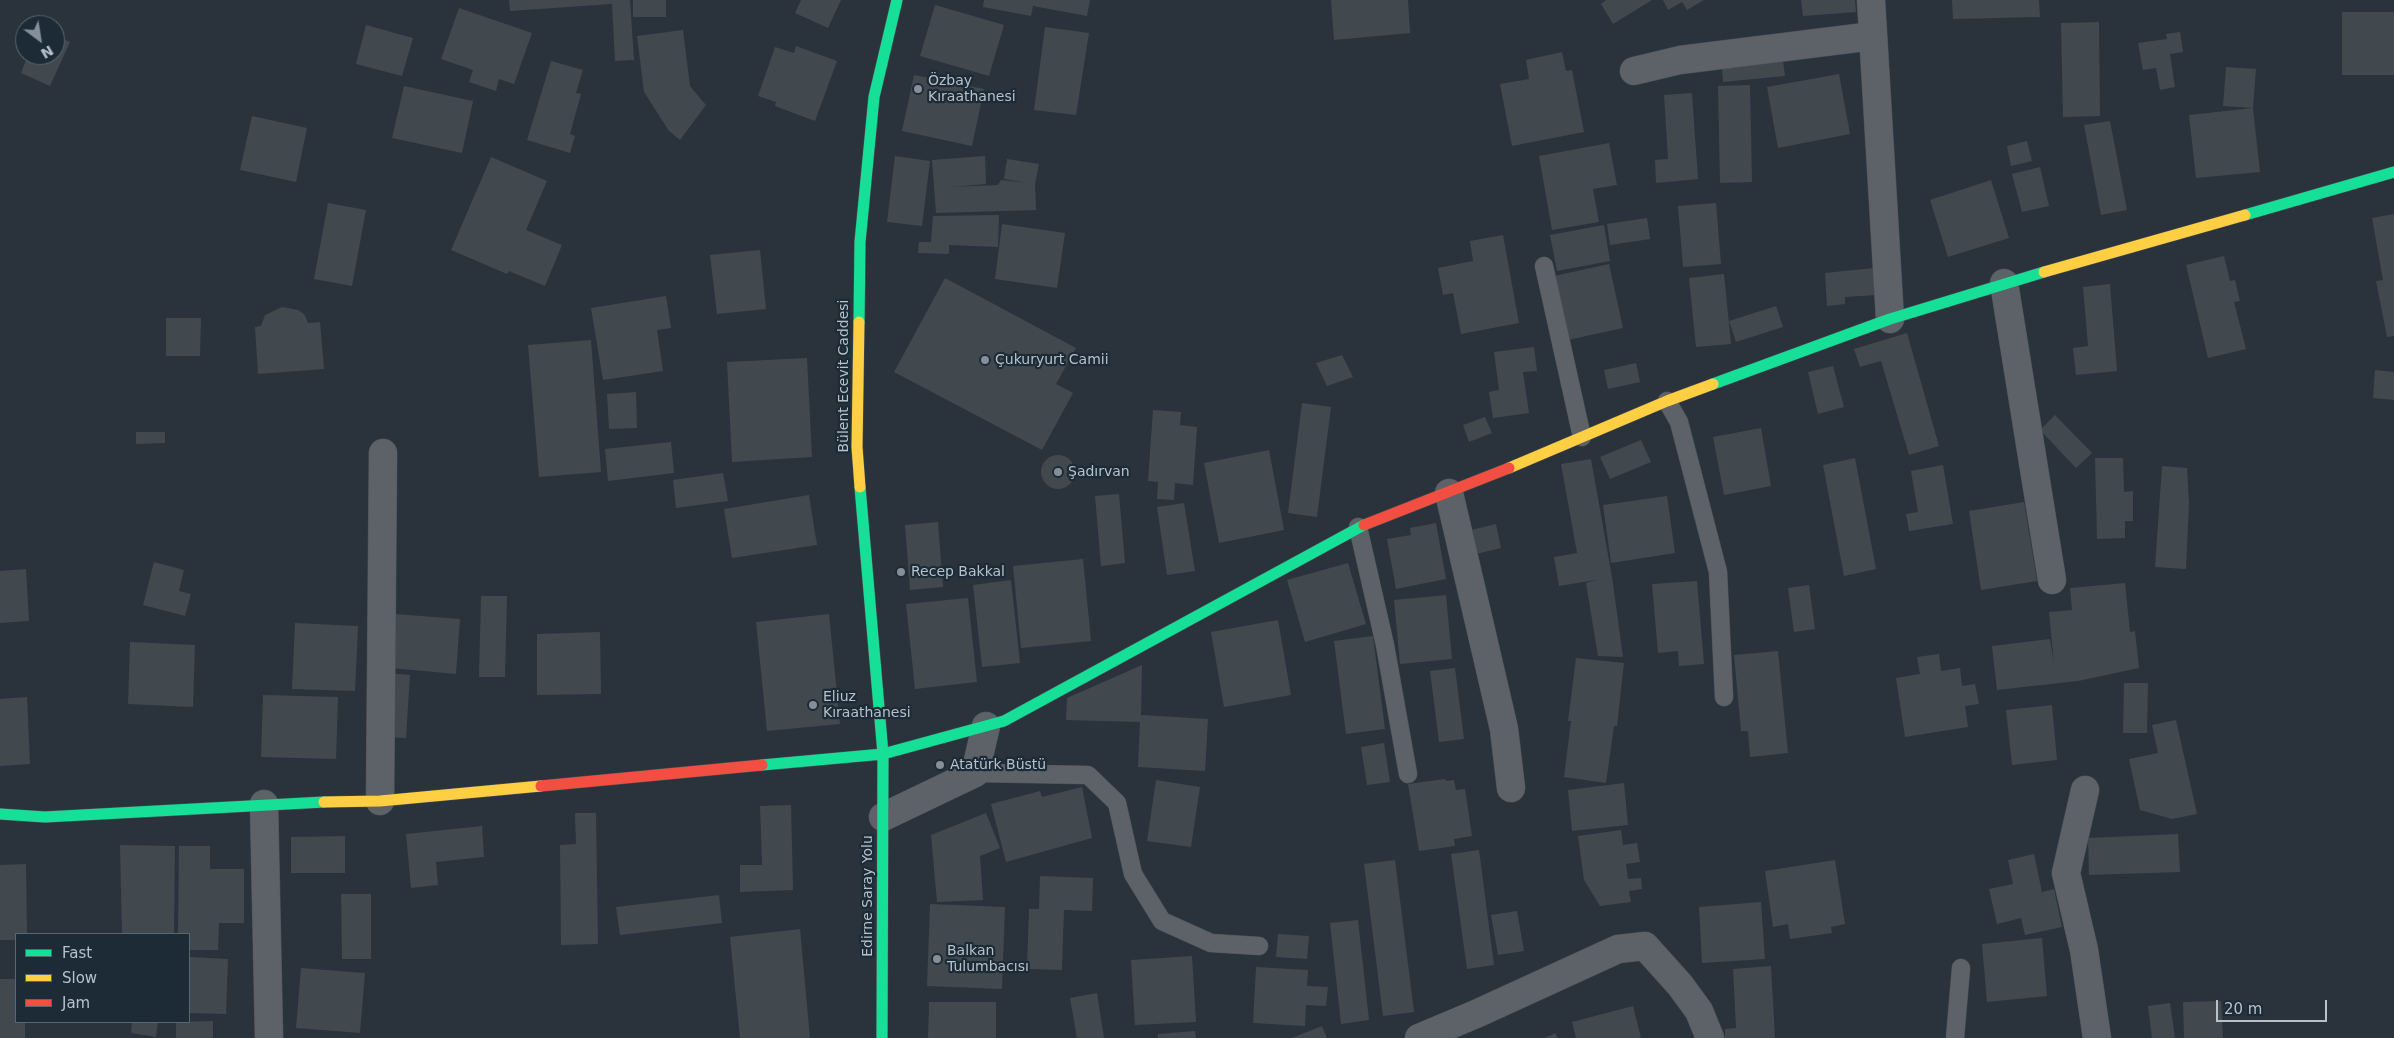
<!DOCTYPE html>
<html>
<head>
<meta charset="utf-8">
<style>
  body { margin:0 }
  #map { position:relative; width:2394px; height:1038px; overflow:hidden; background:#2a333b; font-family:"DejaVu Sans",sans-serif }
  canvas { display:block }
  .legend { position:absolute; left:15px; top:933px; width:175px; height:90px; box-sizing:border-box; background:#1d2b36; border:1px solid #5a6772; margin:0; padding:6px 9px; list-style:none; font-size:15px; color:#b5c1cb }
  .legend li { display:flex; align-items:center; gap:10px; height:25px }
  .legend b { width:25px; border:1px solid #5a6772 }
  .north { position:absolute; left:15px; top:15px; width:50px; height:50px; box-sizing:border-box; background:#1d2b36; border:1px solid #5a6772; border-radius:50%; rotate:149deg; font-size:14px; font-weight:700; line-height:20px; text-align:center; color:#b5c1cb }
  .north::after { content:''; display:block; margin:auto; width:18px; height:22px; background:#848f99; clip-path:polygon(50% 0,100% 100%,50% 72%,0 100%) }
  .scale { position:absolute; left:2216px; top:1000px; width:111px; height:22px; box-sizing:border-box; border:2px solid #b5c1cb; border-top:0; padding-left:6px; font-size:15px; line-height:18px; white-space:nowrap; color:#b5c1cb; -webkit-text-stroke:4px #1d2b36; paint-order:stroke }
</style>
</head>
<body>
<div id="map">
<canvas width="2394" height="1038"></canvas>
<ul class="legend">
<li><b style="height:6px;background:#16e098"></b>Fast</li>
<li><b style="height:6px;background:#ffcf43"></b>Slow</li>
<li><b style="height:6px;background:#f24e42"></b>Jam</li>
</ul>
<div class="north">N</div>
<div class="scale">20 m</div>
</div>
<script>
const ctx = document.querySelector('canvas').getContext('2d');
ctx.lineJoin = 'round';
function fill(path, color) {
  ctx.fillStyle = color;
  ctx.fill(path, 'evenodd');
}
function toPath(rows) {
  const path = new Path2D();
  for (const r of rows) {
    if (r.length === 3) {
      path.moveTo(r[0] + r[2], r[1]);
      path.arc(r[0], r[1], r[2], 0, 2 * Math.PI);
      continue;
    }
    path.moveTo(r[0], r[1]);
    for (let i = 2; i < r.length; i += 2) path.lineTo(r[i], r[i + 1]);
  }
  return path;
}
function stroke(path, color, width, dash) {
  ctx.strokeStyle = color;
  ctx.lineWidth = width;
  ctx.lineCap = dash ? 'butt' : 'round';
  ctx.setLineDash(dash || []);
  ctx.stroke(path);
}
function label(font, color, halo, rows, align = 'center') {
  ctx.font = font + ' "DejaVu Sans",sans-serif';
  ctx.lineWidth = 4.5;
  ctx.setLineDash([]);
  ctx.textBaseline = 'middle';
  ctx.strokeStyle = halo;
  ctx.fillStyle = color;
  for (const [text, x, y, turn = 0] of rows) {
    ctx.save();
    ctx.translate(x, y);
    ctx.rotate((+turn || 0) * Math.PI / 180);
    ctx.textAlign = isNaN(turn) ? turn : align;
    if (halo) ctx.strokeText(text, 0, 0);
    ctx.fillText(text, 0, 0);
    ctx.restore();
  }
}
fill(toPath([
  [509,0,630,0,634,60,615,61,612,4,510,11],
  [633,0,666,0,666,17,633,17],
  [801,0,841,0,828,28,795,13],
  [984,0,1090,0,1087,16,1033,6,1031,16,983,7],
  [1331,0,1408,0,1410,33,1334,40],
  [1606,0,1652,0,1613,24,1601,4],
  [1663,0,1704,0,1687,10,1682,2,1668,10],
  [1801,0,1855,0,1856,12,1803,16],
  [1952,0,2039,0,2040,17,1953,19],
  [935,5,1004,25,989,76,920,56],
  [459,8,532,33,514,84,499,79,496,91,469,82,473,70,441,59],
  [2342,12,2394,12,2394,75,2342,75],
  [2099,22,2100,116,2063,117,2061,23],
  [366,25,413,38,402,76,356,64],
  [1045,27,1089,33,1076,115,1034,110],
  [683,30,690,86,706,105,680,140,669,131,644,92,637,36],
  [2180,32,2183,52,2170,54,2175,87,2160,90,2156,68,2143,70,2138,43,2167,39,2166,34],
  [55,35,70,42,50,86,21,73,28,55,55,55],
  [796,46,837,61,815,121,775,106,776,102,758,96,775,47,794,53],
  [1562,52,1566,71,1572,70,1584,132,1512,146,1500,84,1529,79,1526,60],
  [551,61,583,70,576,93,581,94,570,134,575,136,570,153,527,140],
  [1783,61,1785,76,1723,82,1722,67],
  [2226,67,2256,69,2253,108,2260,172,2196,178,2189,115,2253,108,2223,106],
  [1839,74,1850,134,1778,148,1767,87],
  [914,75,984,89,972,146,902,131],
  [1750,85,1752,182,1720,183,1718,86],
  [404,86,473,101,462,153,392,138],
  [1692,93,1698,179,1656,183,1655,160,1668,159,1664,95],
  [252,116,307,128,296,182,240,170],
  [2110,121,2127,210,2101,215,2084,125],
  [2027,141,2032,161,2011,166,2007,146],
  [1609,143,1617,185,1593,189,1599,222,1552,230,1539,156],
  [895,156,930,161,922,226,887,222],
  [985,156,986,184,951,187,998,185,1001,180,1027,183,1004,179,1007,159,1039,164,1035,184,1036,210,936,213,932,160],
  [491,157,547,181,526,230,562,245,545,286,509,271,507,274,451,250],
  [2040,167,2049,206,2022,212,2012,174],
  [1991,180,2009,238,1948,257,1930,200],
  [328,203,366,210,352,286,314,279],
  [1716,203,1721,264,1683,267,1678,206],
  [2394,214,2394,336,2387,337,2376,281,2383,280,2372,218],
  [999,215,998,247,949,245,949,254,918,253,919,242,931,242,933,216],
  [1647,218,1650,239,1610,245,1607,224],
  [1002,224,1065,233,1057,288,995,279],
  [1604,225,1610,261,1557,271,1550,235],
  [1503,235,1519,323,1461,334,1453,293,1443,295,1438,268,1473,261,1470,241],
  [760,250,766,309,717,314,710,255],
  [2224,256,2230,281,2235,280,2240,301,2234,302,2246,349,2208,358,2186,265],
  [1609,264,1623,328,1568,340,1554,276],
  [1874,268,1876,295,1845,297,1845,304,1827,306,1825,273],
  [1724,274,1731,344,1696,347,1689,278],
  [945,278,1076,348,1056,384,1073,393,1042,450,894,372],
  [2110,284,2117,371,2076,375,2073,348,2088,346,2083,287],
  [666,296,671,328,657,330,663,371,603,380,591,308],
  [1776,306,1783,327,1736,342,1729,321],
  [282,307,298,310,304,314,308,323,320,322,324,369,258,374,255,327,261,326,265,315],
  [166,318,201,318,200,356,166,356],
  [1907,333,1939,446,1909,455,1881,361,1860,367,1854,349],
  [591,340,601,472,539,477,528,345],
  [1534,347,1537,371,1523,372,1529,413,1493,418,1489,392,1499,390,1494,352],
  [1342,355,1353,377,1327,386,1316,363],
  [807,358,812,457,732,462,727,362],
  [1636,363,1640,382,1608,389,1604,370],
  [1833,366,1844,407,1818,414,1808,372],
  [2375,370,2394,372,2394,400,2373,398],
  [636,392,637,428,609,429,607,394],
  [1302,403,1331,407,1317,517,1288,513],
  [1153,410,1181,412,1180,425,1197,427,1193,485,1175,483,1174,500,1157,499,1158,482,1148,481],
  [2055,415,2092,453,2076,468,2040,430],
  [1485,417,1492,433,1469,442,1463,425],
  [1761,428,1771,486,1724,495,1713,437],
  [136,432,165,432,165,443,136,444],
  [1641,440,1651,462,1610,479,1600,457],
  [671,442,674,473,608,481,605,449],
  [1269,450,1284,530,1219,543,1204,463],
  [1058,472,17],
  [1855,458,1876,569,1844,576,1823,465],
  [2095,458,2123,458,2124,492,2133,491,2133,521,2125,521,2125,538,2097,539],
  [1591,459,1612,577,1623,657,1598,656,1586,583,1596,580,1559,586,1554,557,1577,553,1561,464],
  [1943,465,1953,524,1909,531,1906,514,1918,512,1911,471],
  [2162,466,2187,468,2189,503,2186,569,2155,567],
  [723,473,728,501,676,508,673,480],
  [1119,494,1125,563,1101,566,1095,496],
  [809,495,817,545,732,558,724,509],
  [1667,496,1675,553,1611,563,1603,505],
  [2024,502,2037,581,1981,590,1969,511],
  [1184,503,1195,571,1167,575,1157,507],
  [938,522,943,587,910,590,905,525],
  [1436,523,1446,579,1396,589,1387,539,1411,535,1410,528],
  [1496,524,1501,548,1476,554,1471,530],
  [1083,559,1091,641,1021,648,1013,566],
  [154,562,184,570,179,591,191,594,185,616,143,605],
  [1348,563,1366,624,1305,642,1287,580],
  [26,569,29,621,0,623,0,571],
  [1011,580,1020,663,982,667,973,585],
  [1697,581,1704,664,1679,666,1678,651,1658,653,1652,584],
  [2125,583,2130,632,2135,631,2139,668,2078,681,1997,690,1992,646,2050,639,2054,664,2049,612,2072,610,2070,588],
  [1809,585,1815,629,1794,632,1788,588],
  [1446,595,1452,659,1400,664,1394,600],
  [481,596,507,596,505,677,479,677],
  [968,598,977,682,915,689,906,604],
  [395,614,460,619,456,674,391,668],
  [829,614,840,724,767,731,756,622],
  [1278,620,1291,695,1224,707,1211,632],
  [295,623,358,626,355,691,292,689],
  [600,632,601,694,537,695,537,634],
  [1373,636,1385,729,1346,734,1334,641],
  [130,642,195,645,193,707,128,704],
  [1778,651,1788,753,1750,757,1748,731,1741,731,1734,655],
  [1939,654,1941,671,1960,668,1962,686,1975,684,1979,704,1965,706,1968,727,1905,737,1896,678,1920,674,1917,657],
  [1576,658,1624,663,1617,726,1614,726,1606,783,1564,777,1571,721,1568,721],
  [1142,665,1141,715,1208,719,1205,771,1138,767,1140,722,1066,720,1067,698],
  [1455,668,1464,739,1439,742,1430,671],
  [388,673,410,675,406,738,384,737],
  [2124,683,2148,683,2147,733,2123,733],
  [263,695,338,697,336,759,261,757],
  [27,697,30,764,0,766,0,699],
  [2052,705,2057,760,2012,765,2006,710],
  [2176,720,2197,814,2172,819,2140,810,2129,759,2158,753,2152,725],
  [1384,743,1390,782,1367,785,1361,747],
  [1445,779,1446,781,1454,780,1456,790,1465,789,1472,836,1454,839,1455,846,1419,851,1408,784],
  [1156,780,1200,787,1191,847,1147,841],
  [1624,783,1628,825,1572,831,1568,790],
  [1082,787,1092,838,1006,862,991,804,1040,791,1042,797],
  [791,805,793,890,740,892,740,865,762,865,760,806],
  [575,813,596,813,598,944,561,945,560,845,576,844],
  [986,813,1000,848,980,856,983,900,937,902,931,835],
  [482,826,484,857,436,862,438,885,411,888,406,834],
  [1621,830,1623,845,1637,843,1640,862,1626,864,1628,879,1641,878,1642,889,1629,891,1631,902,1600,906,1584,880,1578,836],
  [2178,834,2180,872,2089,875,2088,838],
  [345,836,345,873,291,873,291,837],
  [120,845,175,846,174,934,122,934],
  [179,846,210,846,210,869,244,869,244,923,219,923,218,950,189,950,189,934,178,934],
  [1479,850,1494,965,1467,969,1451,854],
  [2034,854,2042,892,2054,889,2062,927,2025,935,2021,918,1997,924,1989,889,2013,884,2008,860],
  [1395,860,1414,1012,1383,1016,1364,864],
  [1835,860,1845,924,1831,927,1832,933,1790,939,1788,924,1773,927,1765,871],
  [26,864,27,934,16,934,16,940,0,940,0,865],
  [1040,876,1093,878,1092,911,1064,910,1062,970,1027,969,1029,909,1039,909],
  [341,894,371,894,371,959,342,959],
  [719,895,722,923,620,935,616,907],
  [1761,902,1765,959,1702,963,1699,907],
  [930,904,1005,907,1002,989,927,986],
  [1517,911,1524,951,1498,955,1491,915],
  [1358,920,1369,1020,1341,1024,1330,923],
  [800,929,810,1038,740,1038,730,937],
  [1278,934,1309,936,1307,959,1276,957],
  [2042,938,2047,996,1987,1002,1982,944],
  [1192,956,1196,1022,1135,1025,1131,960],
  [189,957,228,959,226,1014,189,1013],
  [1771,966,1775,1038,1725,1038,1725,1029,1736,1028,1733,969],
  [1256,967,1308,970,1307,986,1328,987,1326,1006,1306,1005,1305,1026,1253,1023],
  [301,968,365,973,360,1033,296,1028],
  [0,979,16,979,16,1022,25,1022,25,1038,0,1038],
  [1097,993,1104,1038,1077,1038,1070,998],
  [2221,1001,2223,1038,2184,1038,2183,1002],
  [929,1002,996,1002,996,1038,928,1038],
  [2170,1003,2175,1038,2152,1038,2148,1006],
  [1633,1006,1641,1038,1576,1038,1572,1022],
  [213,1021,213,1038,176,1038,176,1022],
  [132,1022,158,1022,156,1037,131,1033],
  [1322,1026,1327,1038,1292,1038],
  [1195,1031,1196,1038,1158,1038,1158,1034],
  [1556,1033,1557,1038,1544,1038]
]), '#41494f');
const lane = toPath([
  [1544,266,1582,437],
  [1667,401,1679,422,1718,572,1724,697],
  [1358,527,1385,645,1408,774],
  [975,773,1088,775,1117,803,1133,874,1162,921,1211,943,1259,946],
  [1955,1038,1961,968]
]);
const street = toPath([
  [1871,0,1890,319],
  [1634,71,1680,60,1873,36],
  [2004,283,2052,580],
  [1449,493,1504,729,1511,788],
  [2085,790,2066,873,2084,950,2097,1038],
  [380,801,383,453],
  [264,804,269,1038],
  [883,817,975,773,986,726],
  [1419,1038,1476,1014,1618,949,1645,946,1680,985,1699,1011,1710,1038]
]);
const fast = toPath([
  [2245,215,2394,172],
  [859,322,860,242,874,97,897,0],
  [1713,384,1890,319,2044,272],
  [860,487,883,754,882,1038],
  [762,765,883,754,1004,721,1364,525],
  [0,814,45,817,324,802]
]);
const slow = toPath([
  [2044,272,2245,215],
  [859,322,857,447,860,487],
  [1509,468,1667,401,1713,384],
  [324,802,380,801,541,786]
]);
const jam = toPath([
  [1364,525,1509,468],
  [541,786,762,765]
]);
stroke(lane, '#494f55', 19);
stroke(street, '#494f55', 29);
stroke(fast, '#494f55', 12);
stroke(slow, '#494f55', 12);
stroke(jam, '#494f55', 12);
stroke(lane, '#5c6268', 18);
stroke(street, '#5c6268', 28);
stroke(fast, '#16e098', 11);
stroke(slow, '#ffcf43', 11);
stroke(jam, '#f24e42', 11);
for (const [x, y, r, color] of [
  [918,89,5,"#848f99"],
  [985,360,5,"#848f99"],
  [1058,472,5,"#848f99"],
  [901,572,5,"#848f99"],
  [813,705,5,"#848f99"],
  [940,765,5,"#848f99"],
  [937,959,5,"#848f99"]
]) {
  const dot = new Path2D();
  dot.arc(x, y, r, 0, 2 * Math.PI);
  ctx.fillStyle = color;
  ctx.fill(dot);
  stroke(dot, '#1d2b36', 2);
}
label('14px', '#b5c1cb', '#1d2b36', [
  ["Özbay",928,81],
  ["Kıraathanesi",928,97],
  ["Çukuryurt Camii",995,360],
  ["Şadırvan",1068,472],
  ["Recep Bakkal",911,572],
  ["Eliuz",823,697],
  ["Kıraathanesi",823,713],
  ["Atatürk Büstü",950,765],
  ["Balkan",947,951],
  ["Tulumbacısı",947,967]
], 'left');
label('14px', '#b5c1cb', '#1d2b36', [
  ["Bülent Ecevit Caddesi",844,376,-90],
  ["Edirne Saray Yolu",868,896,-90]
]);
</script>
</body>
</html>
